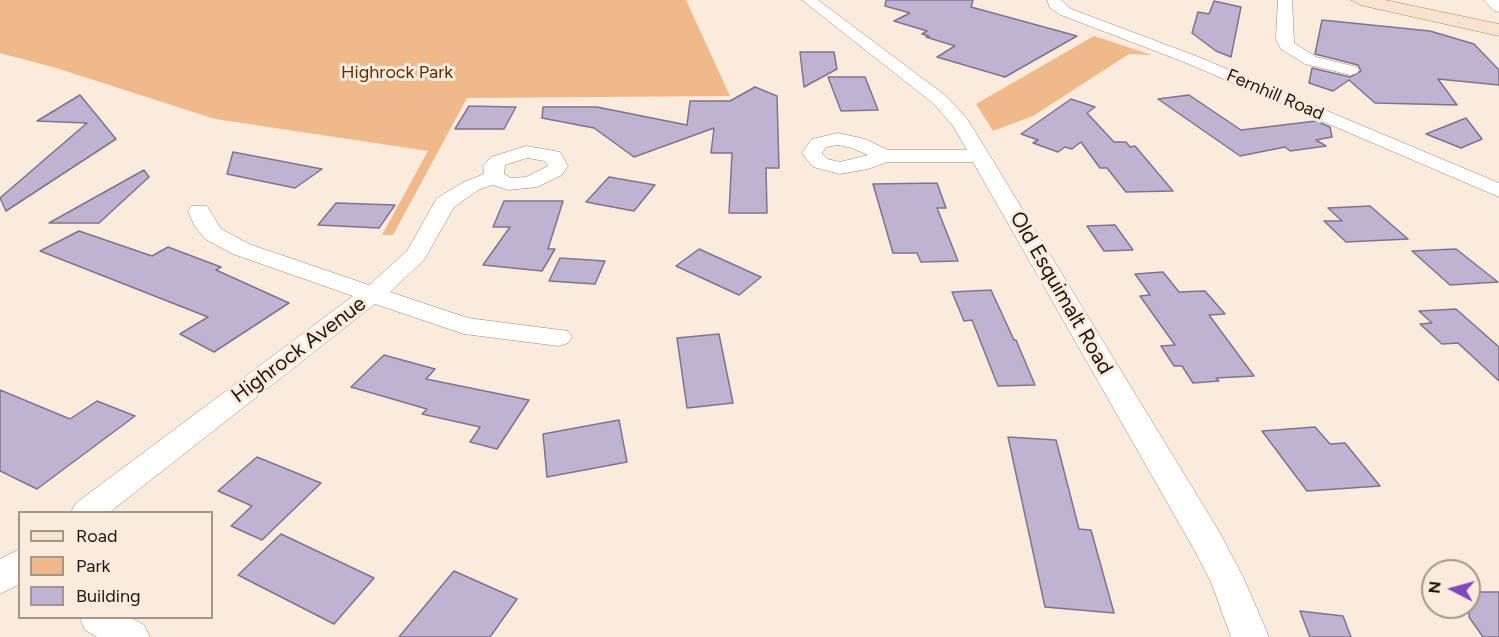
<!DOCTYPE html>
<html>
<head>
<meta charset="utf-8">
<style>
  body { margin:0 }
  #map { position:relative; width:1499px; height:637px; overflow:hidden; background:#fbebdd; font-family:Figtree,sans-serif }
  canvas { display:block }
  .legend { position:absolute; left:18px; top:511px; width:195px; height:108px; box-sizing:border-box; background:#fbebdd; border:2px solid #a3968a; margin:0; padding:8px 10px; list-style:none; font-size:18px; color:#1f160e }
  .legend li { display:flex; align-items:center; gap:12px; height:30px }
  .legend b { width:30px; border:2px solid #a3968a }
  .north { position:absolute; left:1421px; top:559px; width:60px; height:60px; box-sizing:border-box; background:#fbebdd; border:2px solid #a3968a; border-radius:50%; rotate:276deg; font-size:16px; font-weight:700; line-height:24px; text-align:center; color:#1f160e }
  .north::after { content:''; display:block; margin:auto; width:21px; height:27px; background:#7f48bf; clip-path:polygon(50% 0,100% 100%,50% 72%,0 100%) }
</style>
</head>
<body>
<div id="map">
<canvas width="1499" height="637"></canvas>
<ul class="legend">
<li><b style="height:8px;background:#f8e3d0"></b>Road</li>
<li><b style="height:16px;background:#efb989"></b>Park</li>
<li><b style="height:16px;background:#beb3d1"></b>Building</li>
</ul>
<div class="north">N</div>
</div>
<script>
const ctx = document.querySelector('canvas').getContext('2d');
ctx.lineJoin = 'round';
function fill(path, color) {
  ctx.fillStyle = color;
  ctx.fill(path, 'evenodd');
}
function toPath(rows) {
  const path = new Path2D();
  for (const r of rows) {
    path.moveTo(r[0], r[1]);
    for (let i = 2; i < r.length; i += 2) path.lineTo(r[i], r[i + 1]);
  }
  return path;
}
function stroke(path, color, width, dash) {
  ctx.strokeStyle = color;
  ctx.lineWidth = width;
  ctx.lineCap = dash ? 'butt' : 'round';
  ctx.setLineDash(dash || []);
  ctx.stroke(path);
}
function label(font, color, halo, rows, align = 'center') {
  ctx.font = font + ' Figtree,sans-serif';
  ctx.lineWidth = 6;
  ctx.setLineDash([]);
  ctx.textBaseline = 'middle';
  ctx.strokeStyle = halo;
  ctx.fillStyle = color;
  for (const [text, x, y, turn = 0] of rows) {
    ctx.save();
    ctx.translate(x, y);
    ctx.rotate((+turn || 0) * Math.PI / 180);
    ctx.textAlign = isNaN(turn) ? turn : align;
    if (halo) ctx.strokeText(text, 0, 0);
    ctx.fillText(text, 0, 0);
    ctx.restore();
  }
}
fill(toPath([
  [0,0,686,0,730,96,467,98,393,235,382,235,428,151,215,119,56,68,0,53],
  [1094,36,1152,55,1129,54,1033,116,993,131,976,104]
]), '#efb989');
const building = toPath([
  [886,0,973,0,971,7,1077,36,1005,77,937,57,955,46,926,37,929,36,922,34,927,31,894,21,910,13,885,6,886,0],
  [1214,1,1241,7,1231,57,1216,51,1192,33,1198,12,1209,14,1214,1],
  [1322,20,1430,31,1474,44,1499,70,1499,85,1438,79,1457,105,1375,103,1349,80,1333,91,1309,83,1312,68,1350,77,1361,71,1358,65,1315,54,1322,20],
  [800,52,834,52,837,69,804,87,800,52],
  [828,77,865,77,878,110,841,111,828,77],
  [755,87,777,96,779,168,766,168,767,213,729,213,732,153,711,153,714,128,634,157,594,128,542,118,543,107,597,107,687,125,690,101,730,101,755,87],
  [80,95,116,139,6,211,0,198,87,123,37,121,80,95],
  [1189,95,1241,130,1316,121,1330,127,1332,137,1316,140,1326,146,1290,151,1285,147,1240,156,1158,99,1189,95],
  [1071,99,1095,107,1087,113,1114,142,1126,142,1130,147,1135,146,1173,191,1126,192,1107,168,1100,168,1081,142,1072,149,1065,147,1058,152,1033,143,1038,140,1021,134,1071,99],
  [469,106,516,107,504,129,455,129,469,106],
  [1466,118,1482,139,1461,148,1426,134,1466,118],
  [233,152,322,169,295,188,227,174,233,152],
  [144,170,149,177,99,223,49,223,144,170],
  [609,177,655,185,634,211,586,202,609,177],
  [937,183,946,208,937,208,958,261,921,262,917,253,893,253,873,184,937,183],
  [504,201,563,201,548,249,555,249,542,271,483,265,510,227,493,227,504,201],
  [336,203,395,205,379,228,318,225,336,203],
  [1370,206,1408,239,1346,242,1324,221,1342,221,1328,208,1370,206],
  [1115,225,1133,250,1104,251,1087,226,1115,225],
  [79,231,152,256,168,247,221,267,216,270,289,303,214,352,180,334,208,317,40,251,79,231],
  [699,249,761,277,739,295,676,266,699,249],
  [1456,249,1498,282,1450,285,1412,251,1456,249],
  [560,258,605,261,595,284,549,281,560,258],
  [1163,272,1179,292,1205,291,1225,314,1209,315,1254,376,1216,378,1219,381,1193,383,1182,366,1174,366,1161,346,1175,345,1140,296,1150,295,1135,274,1163,272],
  [991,290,1014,340,1016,340,1035,385,998,386,972,320,964,321,952,292,991,290],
  [1456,309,1499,347,1499,381,1458,343,1442,344,1420,324,1432,323,1419,311,1456,309],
  [719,334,733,403,687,408,677,338,719,334],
  [384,355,435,369,426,379,529,400,497,449,470,442,480,427,422,414,427,409,351,387,384,355],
  [0,390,70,419,97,401,135,416,37,489,0,471,0,390],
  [619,420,627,462,547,477,543,434,619,420],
  [1315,427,1330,444,1345,443,1380,486,1307,491,1262,431,1315,427],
  [1008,437,1056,440,1079,529,1091,530,1114,613,1045,607,1008,437],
  [257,457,321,483,262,540,231,526,252,506,218,491,257,457],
  [281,534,374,578,334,624,238,575,281,534],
  [454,571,517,599,490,637,399,637,454,571],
  [1469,592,1499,592,1499,637,1483,637,1469,617,1469,592],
  [1300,611,1343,616,1351,637,1310,637,1300,611]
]);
fill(building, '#beb3d1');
stroke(building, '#7e748f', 1.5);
const street = toPath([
  [802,0,818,0,946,96,968,120,1220,533,1244,579,1269,637,1231,637,1211,582,1196,553,973,162,887,162,868,169,840,174,813,167,805,157,802,153,812,139,838,133,865,139,888,150,967,150,953,126,934,104,802,0],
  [838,145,852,148,868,155,840,162,827,159,822,153,826,147,838,145],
  [1047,0,1061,0,1071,9,1196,56,1499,183,1499,197,1184,62,1061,15,1050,8,1047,0],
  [1278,0,1292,0,1294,43,1316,57,1357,67,1359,70,1357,73,1351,75,1305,64,1281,49,1276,39,1278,0],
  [1484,0,1499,0,1499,12,1494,11,1484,0],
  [526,146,560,152,568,166,562,175,537,187,508,190,493,185,478,190,454,207,424,260,390,292,468,318,568,331,572,337,568,343,559,346,464,334,375,304,110,512,71,512,76,503,353,296,233,254,205,239,194,225,188,211,191,206,207,206,221,229,249,244,369,285,407,251,437,198,464,182,484,174,483,166,491,157,526,146],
  [527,158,545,161,548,166,526,177,511,178,504,174,505,165,527,158],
  [20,549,20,584,0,594,0,559,20,549],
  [80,618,131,618,144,625,150,637,97,637,85,630,80,618]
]);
const secondary = toPath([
  [1351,0,1385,0,1499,24,1499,36,1360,5,1351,0]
]);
stroke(street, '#9f8771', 1);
stroke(secondary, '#9f8771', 1);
fill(street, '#fff');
fill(secondary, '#f8e3d0');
label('18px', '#543109', '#fbebdd', [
  ["Highrock Park",397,73]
]);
label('18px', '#1f160e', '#fbebdd', [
  ["Fernhill Road",1275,95,23]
]);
label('21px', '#1f160e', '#fbebdd', [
  ["Old Esquimalt Road",1061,293,60],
  ["Highrock Avenue",299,350,-37]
]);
</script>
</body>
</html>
